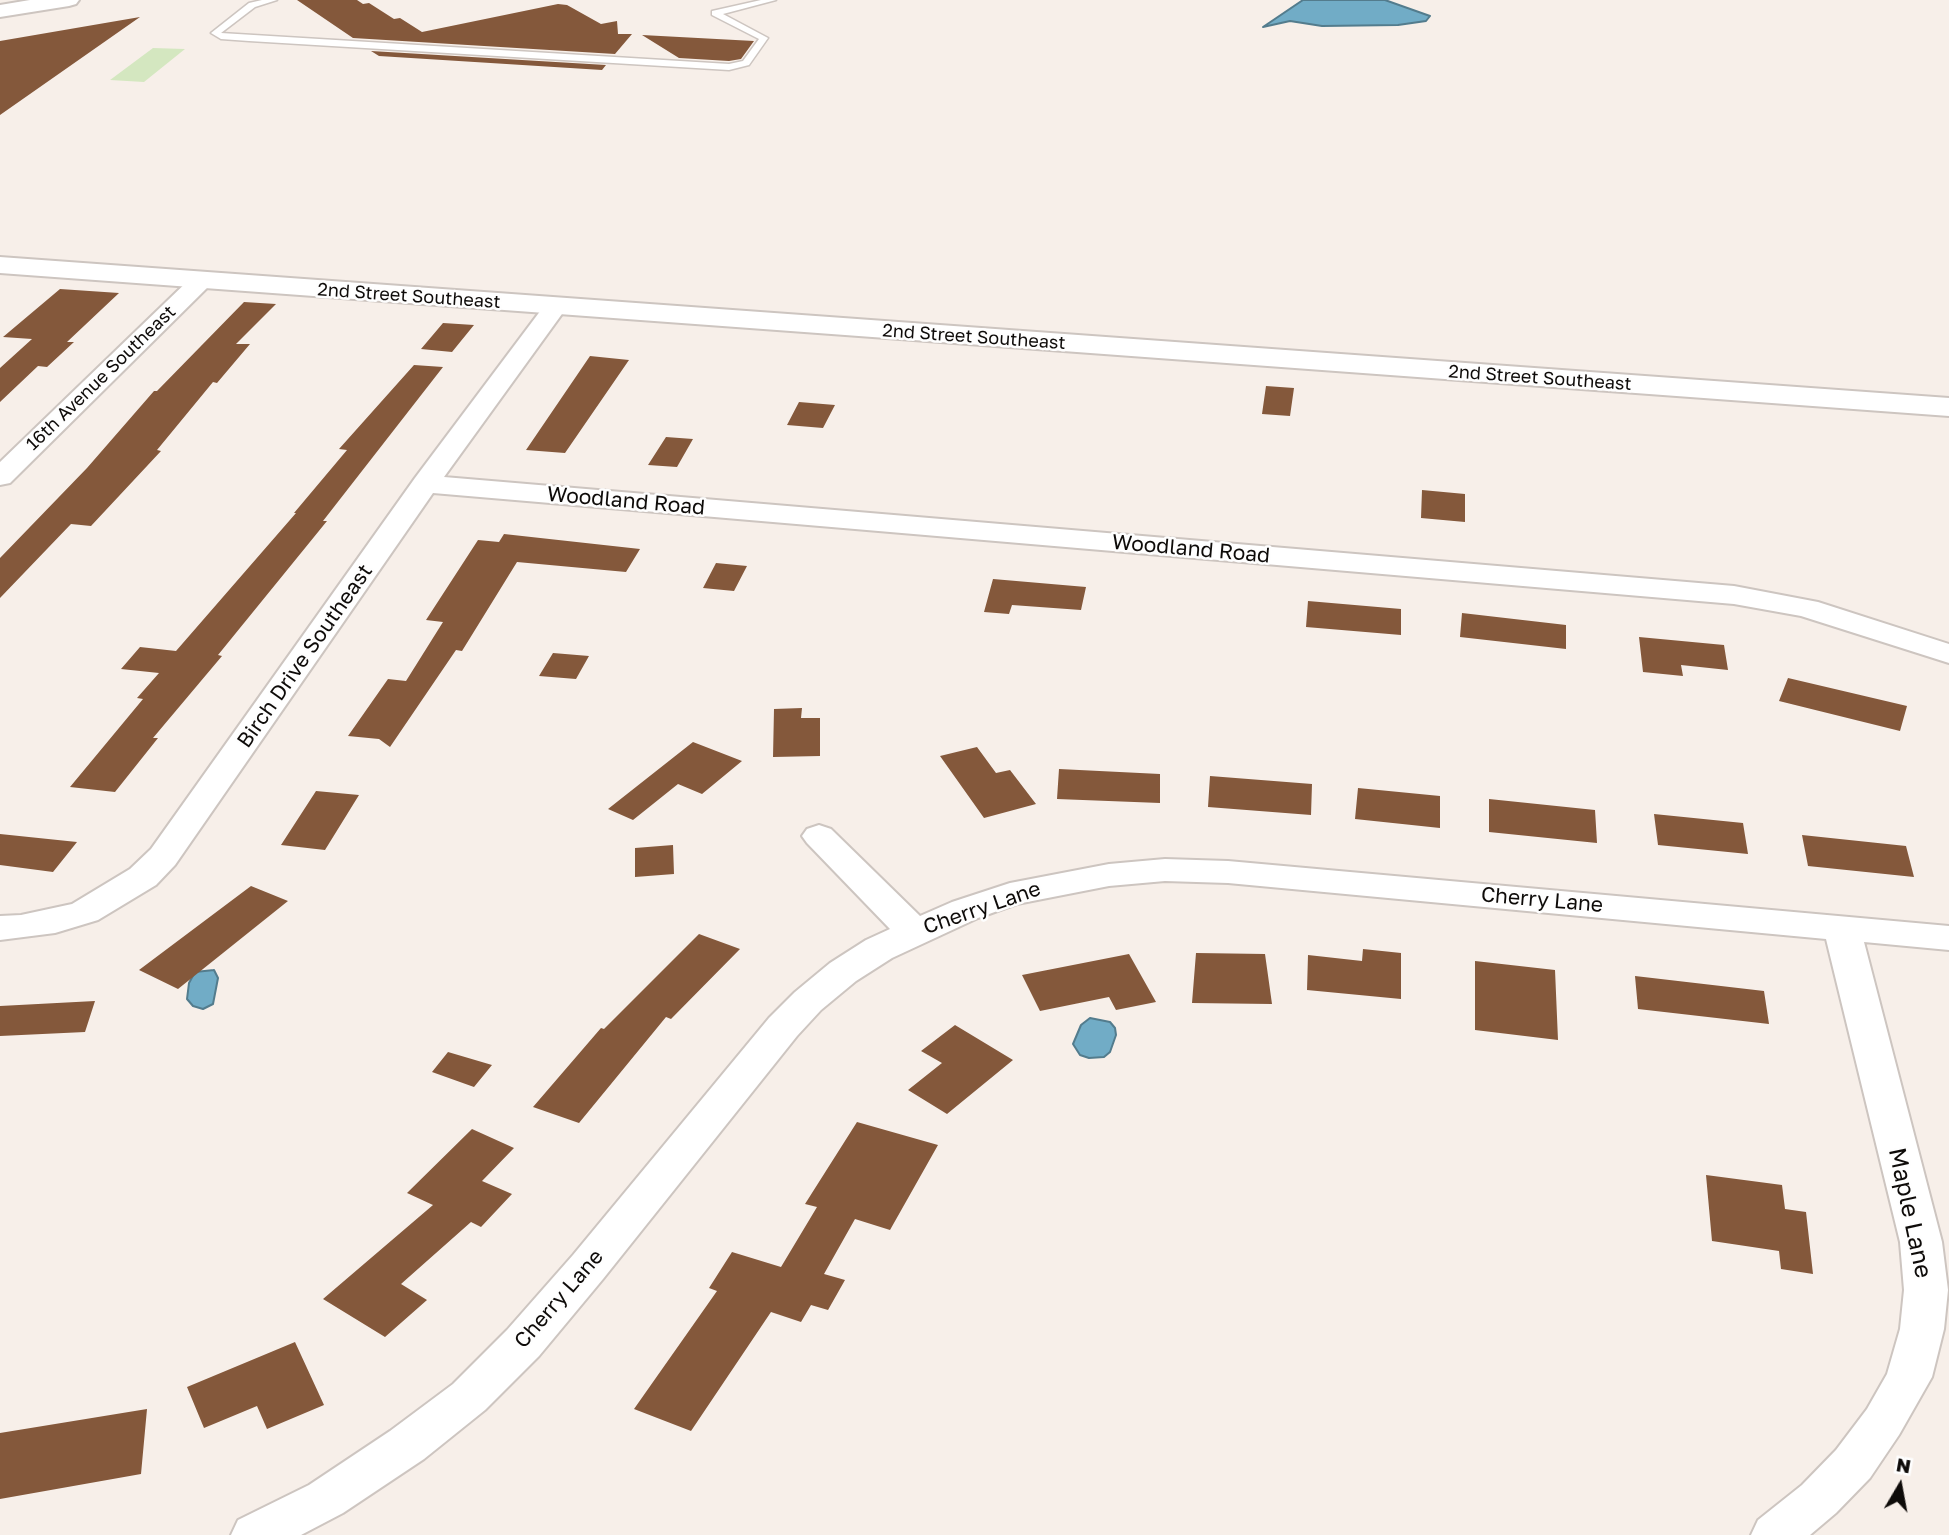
<!DOCTYPE html>
<html>
<head>
<meta charset="utf-8">
<style>
  body { margin:0 }
  #map { position:relative; width:1949px; height:1535px; overflow:hidden; background:#f7efe9; font-family:"Golos Text",sans-serif }
  canvas { display:block }
  .north { position:absolute; left:1865px; top:1451px; width:70px; height:70px; -webkit-text-stroke:5px #fefefe; paint-order:stroke; rotate:10deg; font-size:19px; font-weight:700; line-height:28px; text-align:center; color:#0e0b09 }
  .north::after { content:''; display:block; margin:auto; width:24px; height:32px; background:#0e0b09; clip-path:polygon(50% 0,100% 100%,50% 72%,0 100%) }
</style>
</head>
<body>
<div id="map">
<canvas width="1949" height="1535"></canvas>
<div class="north">N</div>
</div>
<script>
const ctx = document.querySelector('canvas').getContext('2d');
ctx.lineJoin = 'round';
function fill(path, color) {
  ctx.fillStyle = color;
  ctx.fill(path, 'evenodd');
}
function toPath(rows) {
  const path = new Path2D();
  for (const r of rows) {
    path.moveTo(r[0], r[1]);
    for (let i = 2; i < r.length; i += 2) path.lineTo(r[i], r[i + 1]);
  }
  return path;
}
function stroke(path, color, width, dash) {
  ctx.strokeStyle = color;
  ctx.lineWidth = width;
  ctx.lineCap = dash ? 'butt' : 'round';
  ctx.setLineDash(dash || []);
  ctx.stroke(path);
}
function label(font, color, halo, rows, align = 'center') {
  ctx.font = font + ' "Golos Text",sans-serif';
  ctx.lineWidth = 5;
  ctx.setLineDash([]);
  ctx.textBaseline = 'middle';
  ctx.strokeStyle = halo;
  ctx.fillStyle = color;
  for (const [text, x, y, turn = 0] of rows) {
    ctx.save();
    ctx.translate(x, y);
    ctx.rotate((+turn || 0) * Math.PI / 180);
    ctx.textAlign = isNaN(turn) ? turn : align;
    if (halo) ctx.strokeText(text, 0, 0);
    ctx.fillText(text, 0, 0);
    ctx.restore();
  }
}
fill(toPath([
  [153,48,185,49,144,82,110,80]
]), '#d4e7c0');
const water = toPath([
  [1303,0,1385,0,1430,16,1426,21,1398,25,1322,26,1290,21,1263,27,1303,0],
  [214,970,218,978,213,1004,203,1009,193,1006,187,999,189,983,195,972,214,970],
  [1090,1018,1110,1022,1115,1028,1116,1035,1110,1052,1104,1057,1089,1058,1080,1055,1073,1044,1081,1025,1090,1018]
]);
fill(water, '#71acc6');
stroke(water, '#537c8d', 2);
fill(toPath([
  [297,0,357,0,363,4,369,3,394,19,400,18,422,32,558,4,567,5,601,24,617,21,618,34,632,34,615,54,353,38],
  [140,17,0,115,0,41],
  [642,35,754,41,741,59,729,61,679,58],
  [371,51,606,65,602,70,379,56],
  [60,289,119,293,67,342,74,342,47,367,38,366,0,402,0,368,32,339,3,337],
  [244,302,276,304,236,344,250,344,217,383,213,382,157,450,161,451,91,526,71,524,0,598,0,558,87,468,154,391,157,391],
  [443,323,474,325,452,352,421,349],
  [590,356,629,360,565,453,526,450],
  [414,365,443,367,323,521,327,521,218,655,222,656,153,738,158,738,115,792,70,787,143,699,137,698,159,673,121,669,140,647,176,651,296,513,294,513,347,450,339,449],
  [1266,386,1294,388,1290,416,1262,414],
  [799,402,835,405,823,428,787,425],
  [666,437,693,439,677,467,648,465],
  [1422,490,1465,494,1465,522,1421,518],
  [504,534,640,549,626,572,517,562,462,651,456,650,390,747,379,739,348,736,388,679,406,681,443,622,426,620,478,540,499,542],
  [716,563,747,566,734,591,703,588],
  [993,579,1086,587,1081,610,1012,605,1009,614,984,612],
  [1308,601,1401,609,1401,635,1306,627],
  [1462,613,1566,625,1566,649,1460,637],
  [1639,637,1724,645,1728,670,1681,665,1683,676,1643,672],
  [553,653,589,656,576,679,539,676],
  [1788,678,1907,706,1900,731,1779,701],
  [802,708,801,718,820,718,820,756,773,757,774,709],
  [693,742,742,761,702,794,678,784,633,820,608,809],
  [977,747,996,773,1010,770,1036,804,984,818,940,756],
  [1059,769,1160,774,1160,803,1057,799],
  [1210,776,1312,784,1311,815,1208,807],
  [1358,788,1440,796,1440,828,1355,819],
  [316,791,359,795,325,850,281,845],
  [1489,799,1595,810,1597,843,1489,832],
  [1654,814,1743,823,1748,854,1658,845],
  [0,834,77,842,53,872,0,865],
  [1802,835,1906,846,1914,877,1808,866],
  [673,845,674,874,635,877,635,848],
  [251,886,288,901,178,989,139,970],
  [699,934,740,949,671,1019,666,1017,579,1123,533,1107,601,1028,604,1029],
  [1363,949,1401,953,1401,999,1307,990,1308,955,1362,961],
  [1196,953,1265,954,1272,1004,1192,1003],
  [1129,954,1156,1002,1116,1010,1109,997,1040,1011,1022,975],
  [1475,961,1555,970,1558,1040,1475,1030],
  [1635,976,1764,991,1769,1024,1638,1009],
  [95,1001,85,1032,0,1036,0,1006],
  [955,1025,1013,1060,947,1114,908,1090,942,1063,921,1051],
  [448,1052,492,1065,474,1087,432,1072],
  [857,1122,938,1145,890,1230,855,1219,824,1274,845,1280,828,1310,811,1305,801,1322,771,1312,691,1431,634,1409,717,1291,709,1288,732,1252,781,1267,817,1207,805,1204],
  [472,1129,514,1148,482,1181,512,1194,481,1227,471,1222,401,1284,427,1300,385,1337,323,1299,433,1205,407,1193],
  [1706,1175,1782,1185,1785,1209,1806,1212,1813,1274,1781,1269,1779,1251,1712,1241],
  [295,1342,324,1405,267,1429,257,1406,204,1428,187,1387],
  [147,1409,141,1474,0,1499,0,1433]
]), '#84583b');
const lane = toPath([
  [262,0,277,0,255,7,221,33,729,64,743,61,759,39,712,15,712,11,761,0,776,0,723,14,768,38,749,65,729,70,249,41,221,39,211,33,249,3,262,0]
]);
const street = toPath([
  [202,273,210,275,214,280,210,285,10,483,0,485,0,462,194,275,202,273],
  [555,300,563,302,567,307,444,477,1734,586,1818,602,1949,644,1949,663,1801,616,1734,604,433,493,175,865,156,885,98,920,55,933,0,940,0,916,21,915,72,904,130,869,151,849,415,478,547,302,555,300],
  [819,825,831,829,920,916,952,902,1010,883,1109,864,1165,859,1228,861,1949,926,1949,950,1864,942,1942,1242,1948,1290,1944,1329,1932,1377,1899,1435,1870,1478,1836,1513,1810,1535,1751,1535,1758,1520,1802,1485,1836,1450,1867,1409,1887,1374,1900,1329,1904,1290,1900,1242,1826,939,1228,883,1165,881,1109,886,1017,904,978,918,892,958,856,981,821,1010,797,1036,603,1279,539,1356,485,1410,424,1459,343,1513,301,1535,231,1535,238,1520,309,1485,390,1431,453,1384,507,1330,573,1255,769,1018,795,992,830,963,866,940,890,929,807,843,802,836,807,829,819,825]
]);
const secondary = toPath([
  [0,257,1949,398,1949,416,0,273,0,257]
]);
const highway = toPath([
  [30,0,79,0,76,4,69,6,0,17,0,5,30,0]
]);
stroke(lane, '#cdc5c0', 3);
stroke(street, '#cdc5c0', 4);
stroke(secondary, '#cdc5c0', 4);
stroke(highway, '#cdc5c0', 4);
fill(lane, '#fff');
fill(street, '#fff');
fill(secondary, '#fff');
fill(highway, '#fff');
label('18px', '#0e0b09', '#fefefe', [
  ["2nd Street Southeast",409,296,4],
  ["2nd Street Southeast",974,337,4],
  ["16th Avenue Southeast",101,378,-44],
  ["2nd Street Southeast",1540,378,4]
]);
label('21px', '#0e0b09', '#fefefe', [
  ["Woodland Road",626,501,5],
  ["Woodland Road",1191,549,5],
  ["Birch Drive Southeast",305,656,-55],
  ["Cherry Lane",1542,900,5],
  ["Cherry Lane",982,908,-19],
  ["Cherry Lane",559,1299,-49]
]);
label('24px', '#0e0b09', '#fefefe', [
  ["Maple Lane",1910,1213,78]
]);
</script>
</body>
</html>
